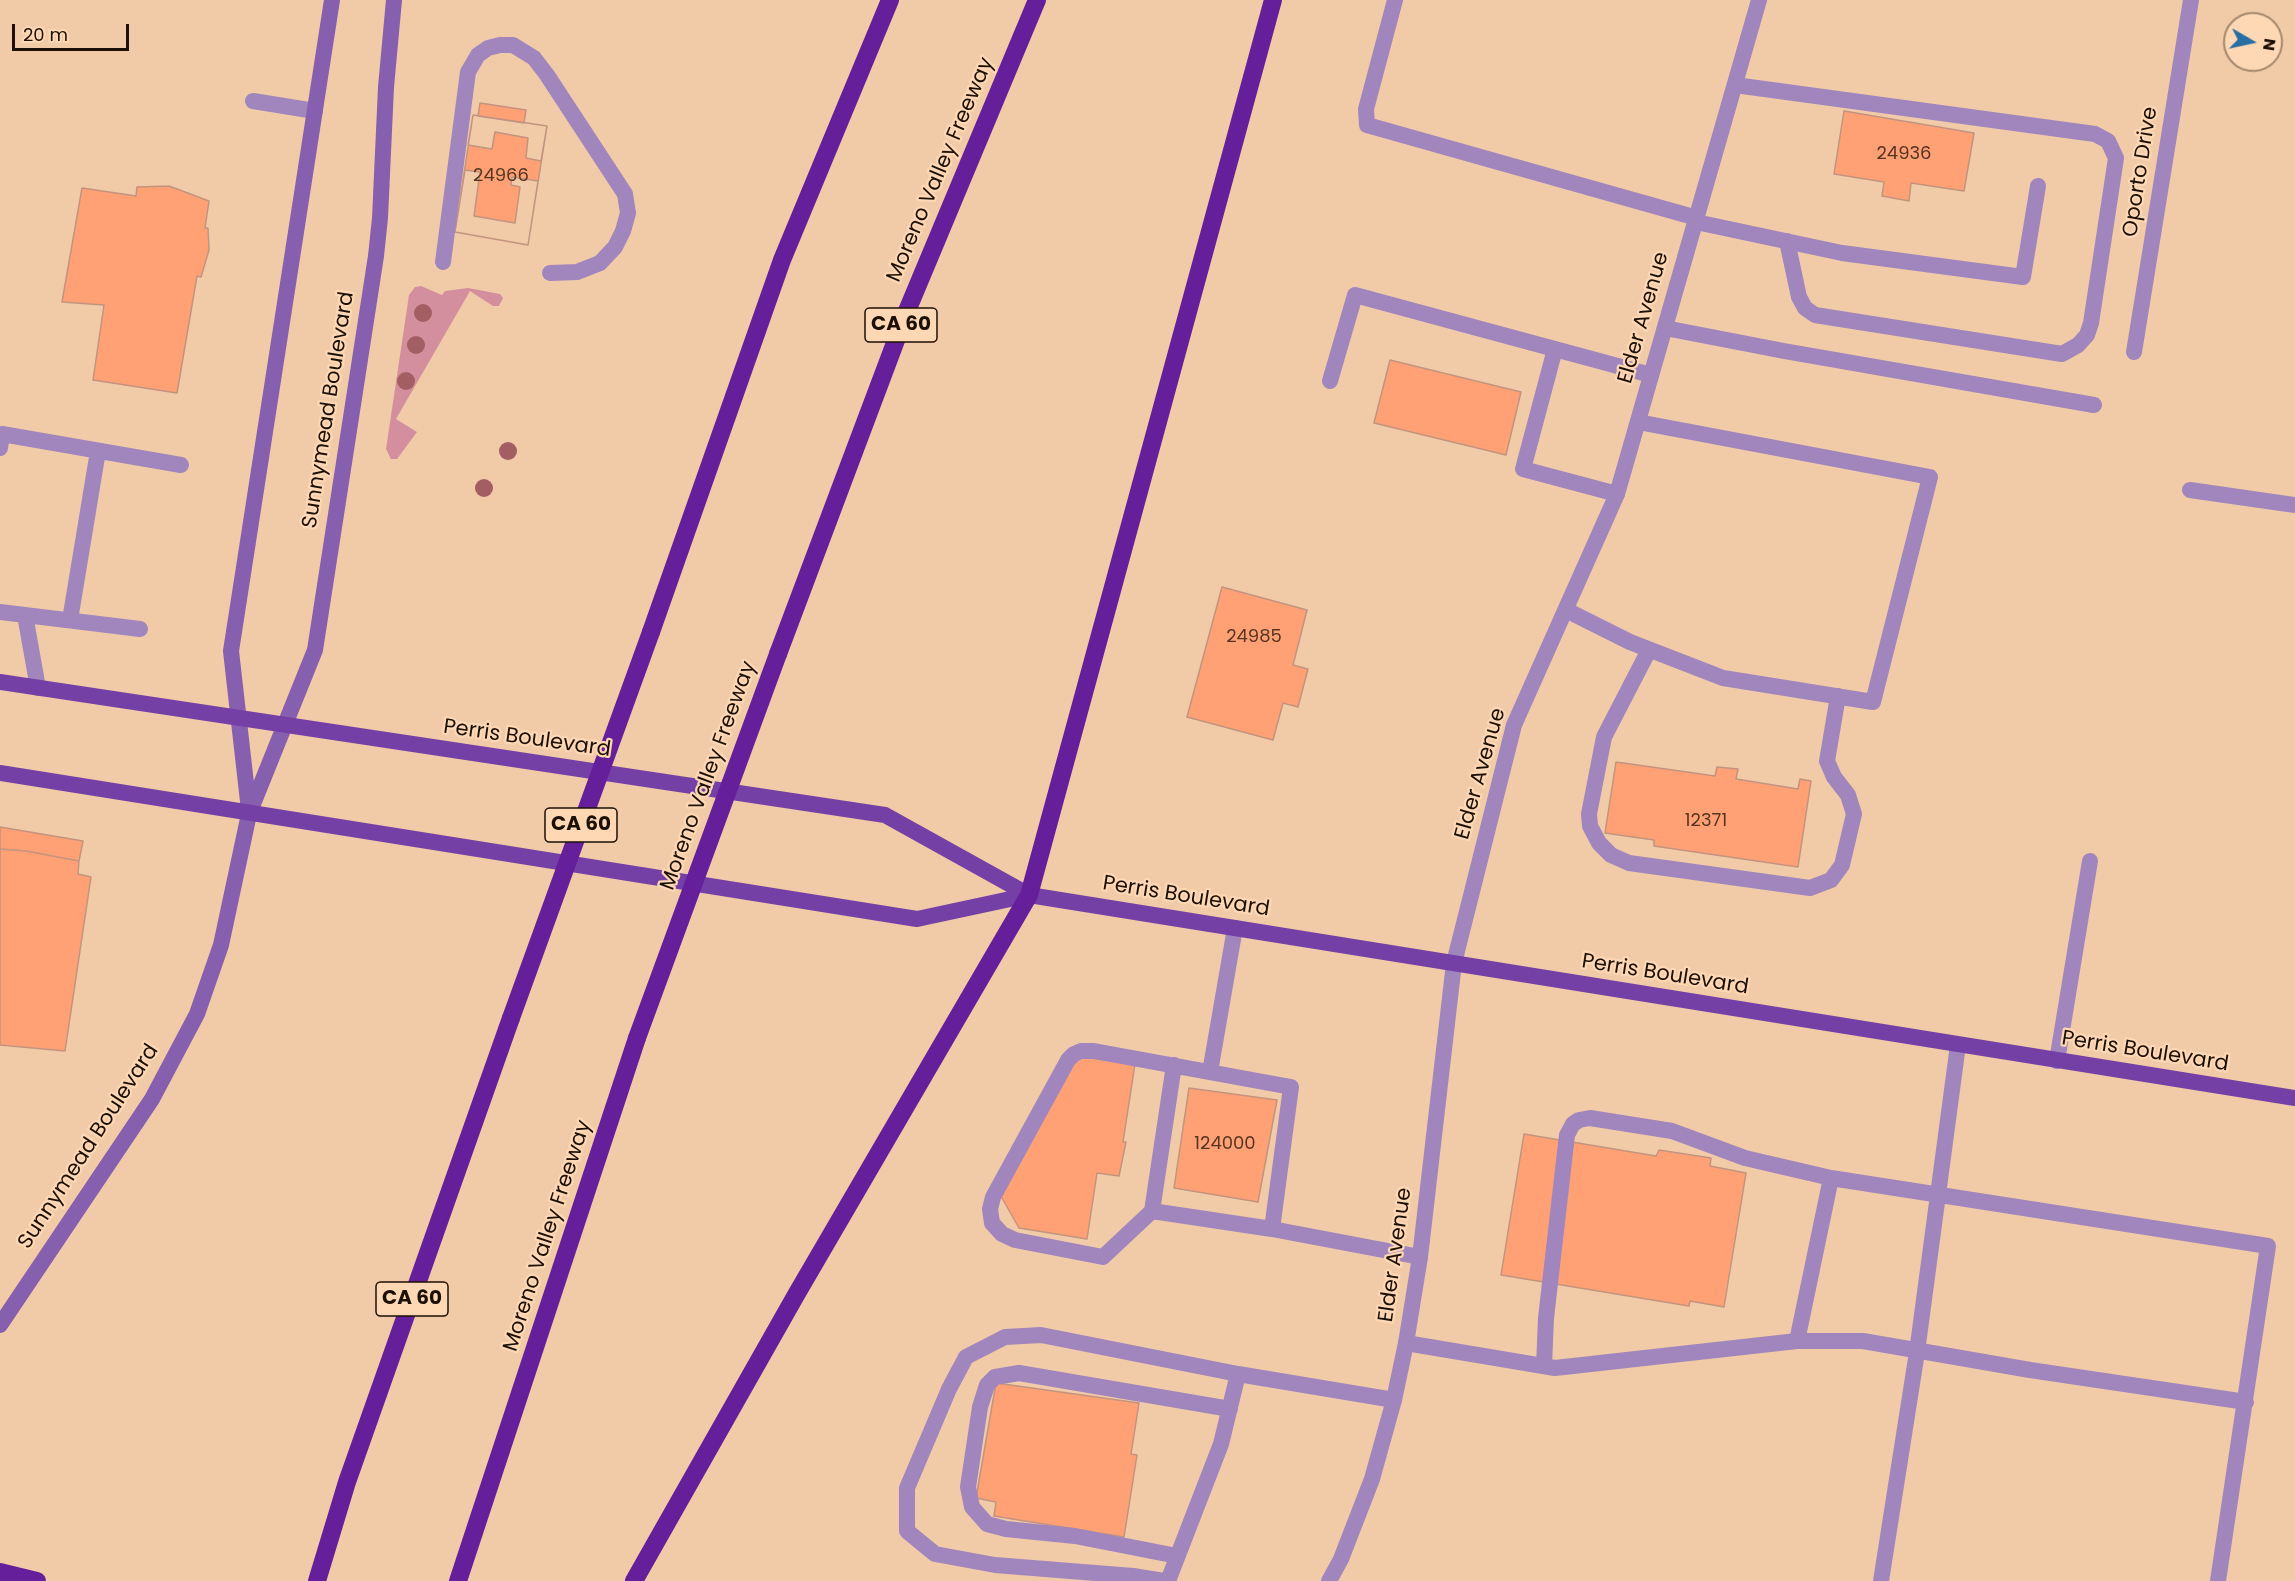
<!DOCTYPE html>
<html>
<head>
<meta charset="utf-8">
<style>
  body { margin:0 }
  #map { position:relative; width:2295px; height:1581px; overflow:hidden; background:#f1cba8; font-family:Poppins,sans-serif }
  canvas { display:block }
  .north { position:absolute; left:2223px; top:12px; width:60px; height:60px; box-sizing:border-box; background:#fed8b4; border:2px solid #a4886d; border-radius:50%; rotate:99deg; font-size:16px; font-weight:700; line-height:24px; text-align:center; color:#1c0f03 }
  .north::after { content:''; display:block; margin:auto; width:21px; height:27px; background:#296ea3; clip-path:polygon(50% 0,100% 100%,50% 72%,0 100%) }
  .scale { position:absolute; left:12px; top:24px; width:117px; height:27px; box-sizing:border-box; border:3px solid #1c0f03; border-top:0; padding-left:8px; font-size:18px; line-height:21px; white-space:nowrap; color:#1c0f03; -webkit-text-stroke:4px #fed8b4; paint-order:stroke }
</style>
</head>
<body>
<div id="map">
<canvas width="2295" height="1581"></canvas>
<div class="north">N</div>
<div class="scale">20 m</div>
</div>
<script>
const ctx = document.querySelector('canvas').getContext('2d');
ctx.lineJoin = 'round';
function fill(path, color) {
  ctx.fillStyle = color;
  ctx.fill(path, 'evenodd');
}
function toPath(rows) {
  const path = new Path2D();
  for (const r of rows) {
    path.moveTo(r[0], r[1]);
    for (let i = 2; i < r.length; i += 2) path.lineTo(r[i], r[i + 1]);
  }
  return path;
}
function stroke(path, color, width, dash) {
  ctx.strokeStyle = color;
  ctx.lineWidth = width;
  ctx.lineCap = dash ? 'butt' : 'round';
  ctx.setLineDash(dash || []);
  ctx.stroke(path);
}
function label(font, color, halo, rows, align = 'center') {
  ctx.font = font + ' Poppins,sans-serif';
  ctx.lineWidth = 4.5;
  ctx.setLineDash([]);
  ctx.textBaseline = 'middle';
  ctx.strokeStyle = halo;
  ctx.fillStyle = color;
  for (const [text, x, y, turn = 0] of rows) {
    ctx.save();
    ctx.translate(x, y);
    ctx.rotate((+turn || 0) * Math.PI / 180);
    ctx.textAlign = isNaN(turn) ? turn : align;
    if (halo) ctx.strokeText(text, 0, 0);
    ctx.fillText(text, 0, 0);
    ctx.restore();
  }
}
fill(toPath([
  [421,286,442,295,445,291,468,288,500,294,503,298,499,306,493,306,470,291,396,419,417,432,397,459,391,459,386,449,409,295,415,287]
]), '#d48f9e');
const building = toPath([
  [480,103,526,110,524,123,478,116,480,103],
  [1844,111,1974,133,1964,191,1911,183,1909,201,1882,196,1884,182,1834,174,1844,111],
  [473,115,547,126,528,245,455,232,473,115],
  [473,115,547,126,541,161,526,158,528,138,495,132,492,149,468,145,473,115],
  [465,170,480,172,474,216,515,223,520,187,511,185,512,177,538,181,528,245,455,232,465,170],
  [169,186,209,201,205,228,208,228,209,250,201,277,197,276,177,393,93,380,104,305,62,302,82,188,136,196,137,187,169,186],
  [1390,360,1521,392,1506,455,1374,423,1390,360],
  [1222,587,1307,610,1293,665,1308,669,1298,707,1283,703,1273,740,1187,717,1222,587],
  [1616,762,1715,776,1717,767,1738,769,1736,779,1798,789,1800,779,1811,781,1798,867,1654,846,1654,840,1605,833,1616,762],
  [0,827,83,841,79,861,26,851,0,849,0,827],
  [0,849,26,851,79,861,78,874,91,877,65,1051,0,1045,0,849],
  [1076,1056,1135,1064,1123,1142,1126,1142,1119,1176,1097,1173,1087,1239,1019,1228,998,1191,1076,1056],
  [1189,1088,1277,1100,1258,1202,1174,1188,1189,1088],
  [1524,1134,1656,1156,1659,1150,1711,1158,1710,1166,1746,1173,1724,1307,1690,1301,1689,1306,1501,1275,1524,1134],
  [996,1383,1139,1403,1131,1454,1137,1455,1124,1537,994,1516,996,1502,976,1498,996,1383]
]);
fill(building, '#ffa175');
stroke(building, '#c2947f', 1.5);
stroke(toPath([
  [1395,0,1366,109,1367,125,1697,218],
  [1735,85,2095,134,2108,141,2116,158,2091,323,2087,335,2078,345,2062,354,1815,315,1805,308,1799,297,1787,241],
  [253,101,315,111],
  [1696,222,1842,253,2023,277,2038,186],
  [443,262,468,72,478,55,488,48,500,45,513,45,534,58,547,75,625,194,628,213,623,231,615,247,600,263,577,272,550,273],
  [1665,328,1784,351,2094,405],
  [1555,349,1523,469,1617,494],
  [2134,352,2191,0],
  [1330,381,1355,295,1651,375],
  [0,448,2,434,181,465],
  [2190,490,2295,505],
  [1566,610,1630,642,1723,678,1873,702,1930,477,1638,422],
  [0,612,140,629],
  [25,615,38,688],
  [70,620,98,451],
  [1649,650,1604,737,1589,814,1590,826,1599,843,1611,855,1629,863,1810,888,1831,880,1842,865,1854,814,1848,795,1834,777,1827,761,1838,696],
  [2057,1061,2090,861],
  [1174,1065,1152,1211,1272,1229],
  [1210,1072,1235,928],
  [1152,1211,1103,1257,1015,1240,1002,1234,992,1223,990,1209,993,1197,1068,1060,1074,1054,1081,1051,1094,1051,1291,1087,1272,1229,1420,1257],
  [1797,1341,1831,1178,2268,1246,2218,1581],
  [1406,1343,1555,1368,1797,1341,1863,1341,2030,1370,2246,1402],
  [1544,1366,1546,1318,1567,1135,1573,1124,1579,1120,1590,1118,1672,1131,1745,1158,1831,1178],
  [1177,1556,1075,1536,1006,1529,987,1524,972,1507,968,1487,980,1407,987,1385,995,1377,1019,1373,1230,1409],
  [1164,1581,1133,1576,995,1565,935,1554,907,1531,907,1488,949,1389,966,1357,1005,1337,1041,1335,1238,1374,1394,1400],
  [1168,1581,1221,1444,1238,1374],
  [1881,1581,1917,1352,1958,1045]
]), '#a086bd', 16);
stroke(toPath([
  [1454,963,1514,725,1617,494,1759,0]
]), '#a086bd', 16);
stroke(toPath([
  [1329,1581,1341,1559,1372,1479,1394,1400,1406,1343,1420,1257,1454,963]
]), '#a086bd', 16);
stroke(toPath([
  [249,810,231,651,332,0],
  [0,1325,152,1099,197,1014,221,945,249,814,315,650,376,256,380,218,386,87,394,0]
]), '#875faf', 16);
stroke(toPath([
  [0,682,885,815,1029,895,2295,1098],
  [0,773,917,919,1029,895]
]), '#7540a5', 16);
stroke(toPath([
  [651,632,782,260,890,0],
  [778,654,907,311,1037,0],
  [0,1572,37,1581],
  [317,1581,347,1482,511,1018],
  [458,1581,637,1038],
  [634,1581,796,1295,1029,895,1273,0]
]), '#661f9a', 18);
stroke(toPath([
  [511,1018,651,632],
  [637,1038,778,654]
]), '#661f9a', 18);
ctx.fillStyle = '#a35e63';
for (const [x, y] of [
  [423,313],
  [416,345],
  [406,381],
  [508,451],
  [484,488]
]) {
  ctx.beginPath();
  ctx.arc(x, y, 9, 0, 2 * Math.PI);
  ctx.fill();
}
label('18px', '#553420', null, [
  ["24936",1904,154],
  ["24966",501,176],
  ["24985",1254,637],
  ["12371",1706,821],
  ["124000",1225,1144]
]);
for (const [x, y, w] of [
  [901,325,72],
  [581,825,72],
  [412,1299,72]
]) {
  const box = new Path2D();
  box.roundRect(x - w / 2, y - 17, w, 34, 4.5);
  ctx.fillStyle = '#fed8b4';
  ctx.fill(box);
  stroke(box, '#1c0f03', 1.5);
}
label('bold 20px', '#1c0f03', null, [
  ["CA 60",901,325],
  ["CA 60",581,825],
  ["CA 60",412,1299]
]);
label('21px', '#1c0f03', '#fed8b4', [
  ["Moreno Valley Freeway",941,170,-67],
  ["Oporto Drive",2141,172,-81],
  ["Elder Avenue",1644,318,-74],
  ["Sunnymead Boulevard",329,410,-81],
  ["Perris Boulevard",527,739,8],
  ["Elder Avenue",1481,774,-74],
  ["Moreno Valley Freeway",709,776,-70],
  ["Perris Boulevard",1186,897,9],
  ["Perris Boulevard",1665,975,9],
  ["Perris Boulevard",2145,1052,9],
  ["Sunnymead Boulevard",89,1147,-57],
  ["Moreno Valley Freeway",548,1236,-72],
  ["Elder Avenue",1396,1255,-82]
]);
</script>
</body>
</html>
